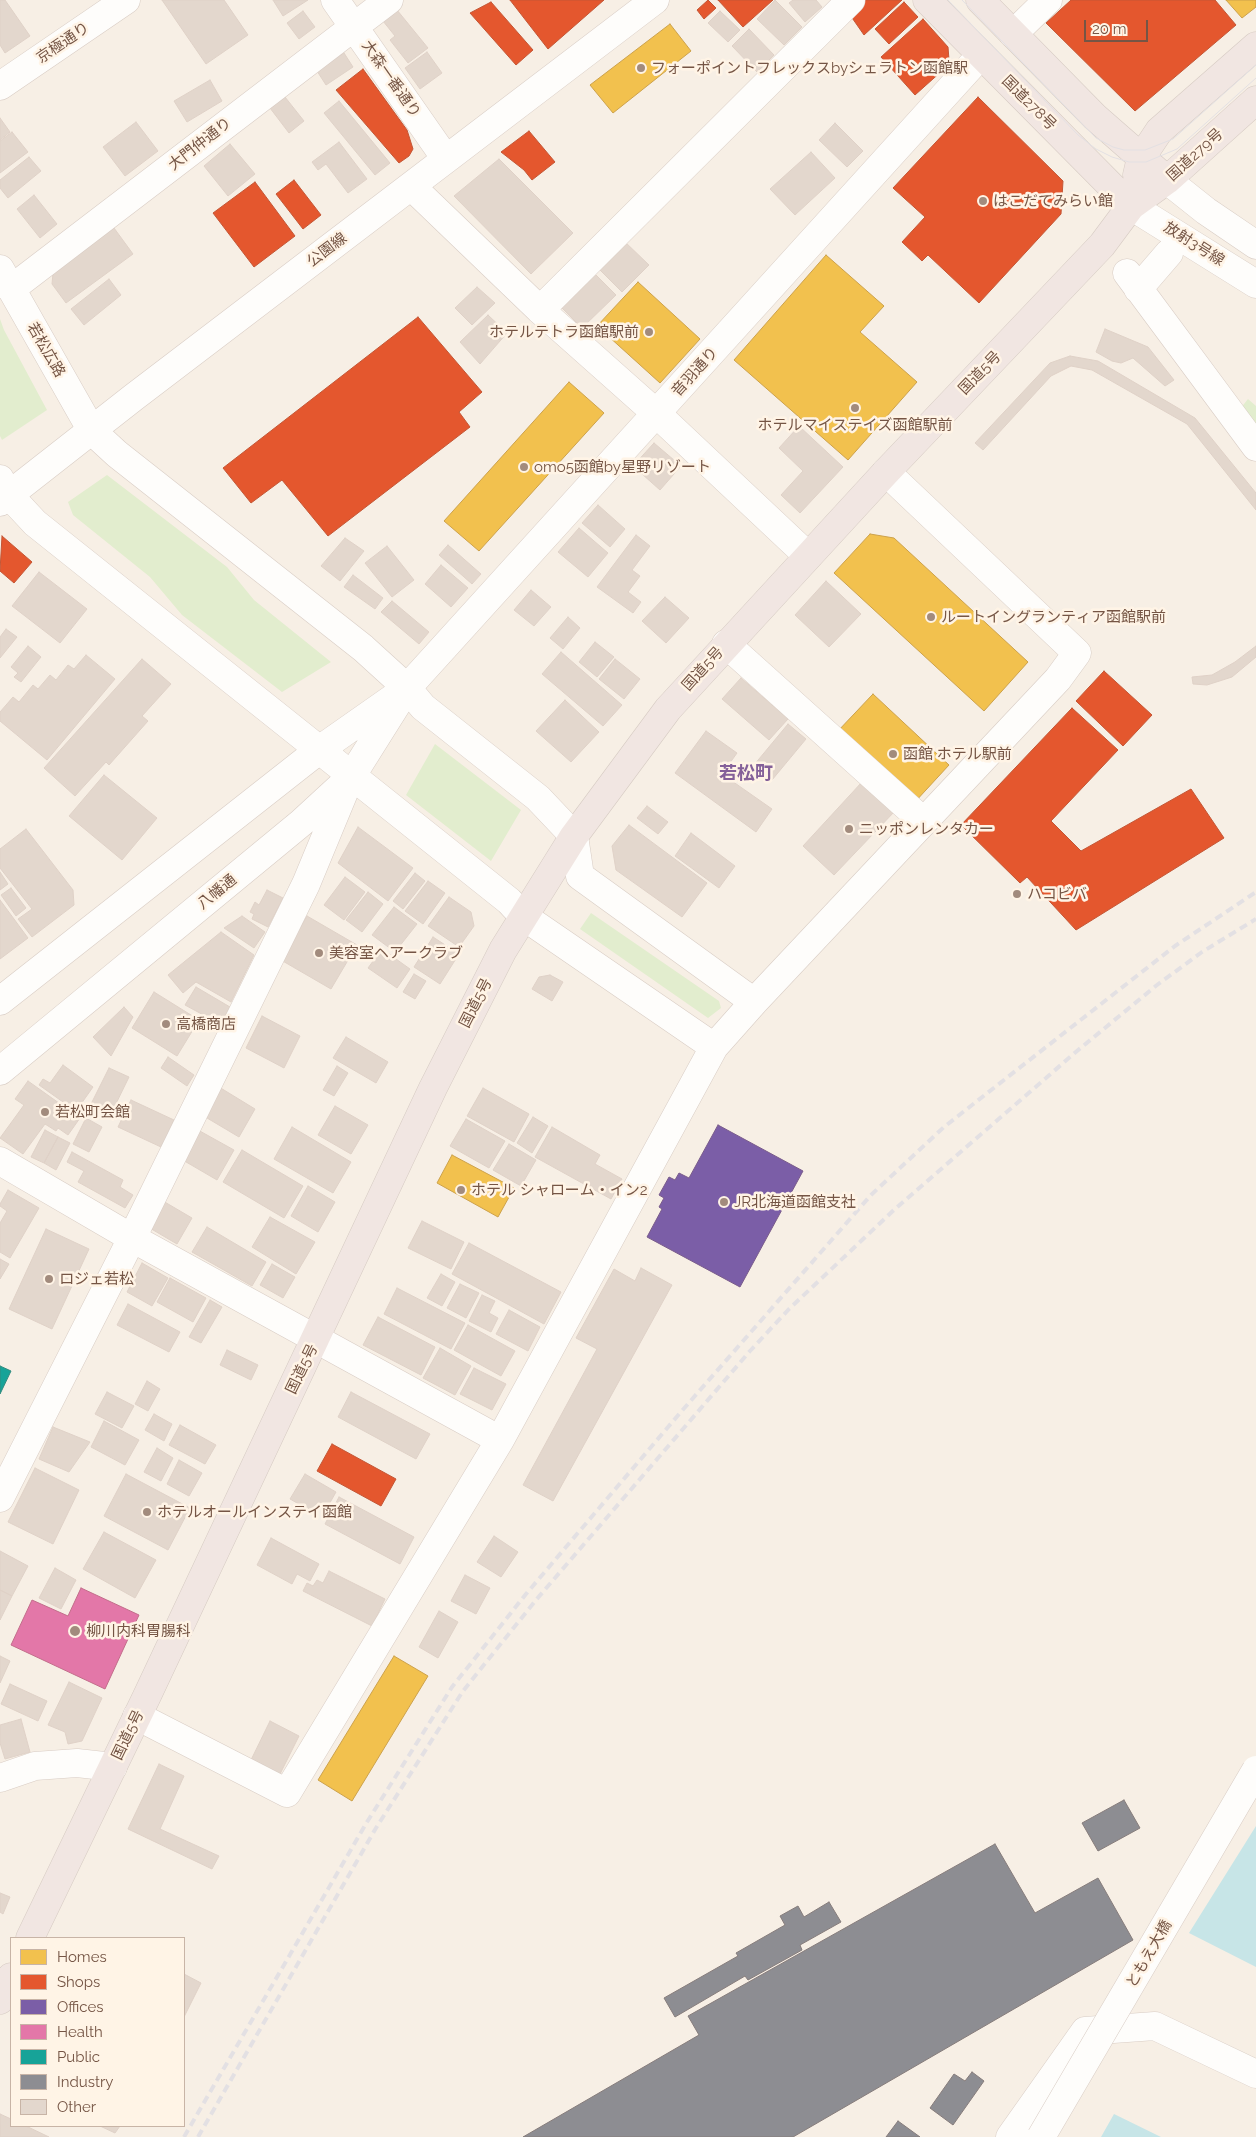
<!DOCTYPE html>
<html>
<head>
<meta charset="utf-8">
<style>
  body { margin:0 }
  #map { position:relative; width:1256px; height:2137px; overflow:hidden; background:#f7efe5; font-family:Raleway,sans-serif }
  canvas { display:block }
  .legend { position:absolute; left:10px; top:1937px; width:175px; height:190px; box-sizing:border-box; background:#fff4e6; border:1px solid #c8b4a6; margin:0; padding:6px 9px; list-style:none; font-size:15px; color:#755545 }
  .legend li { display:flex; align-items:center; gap:10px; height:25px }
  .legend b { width:25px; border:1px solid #c8b4a6 }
  .scale { position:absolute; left:1084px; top:20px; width:64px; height:22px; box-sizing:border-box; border:2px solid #755545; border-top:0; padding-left:6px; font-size:15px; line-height:18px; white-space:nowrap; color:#755545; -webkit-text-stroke:4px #fff4e6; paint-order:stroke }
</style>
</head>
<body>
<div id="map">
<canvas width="1256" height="2137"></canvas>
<ul class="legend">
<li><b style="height:14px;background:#f2c14e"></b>Homes</li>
<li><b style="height:14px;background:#e4572e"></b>Shops</li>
<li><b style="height:14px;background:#7b5ea7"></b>Offices</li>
<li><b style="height:14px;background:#e377a8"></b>Health</li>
<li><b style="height:14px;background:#17a398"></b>Public</li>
<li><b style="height:14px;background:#8d8d92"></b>Industry</li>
<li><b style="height:14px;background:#e3d7cd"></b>Other</li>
</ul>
<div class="scale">20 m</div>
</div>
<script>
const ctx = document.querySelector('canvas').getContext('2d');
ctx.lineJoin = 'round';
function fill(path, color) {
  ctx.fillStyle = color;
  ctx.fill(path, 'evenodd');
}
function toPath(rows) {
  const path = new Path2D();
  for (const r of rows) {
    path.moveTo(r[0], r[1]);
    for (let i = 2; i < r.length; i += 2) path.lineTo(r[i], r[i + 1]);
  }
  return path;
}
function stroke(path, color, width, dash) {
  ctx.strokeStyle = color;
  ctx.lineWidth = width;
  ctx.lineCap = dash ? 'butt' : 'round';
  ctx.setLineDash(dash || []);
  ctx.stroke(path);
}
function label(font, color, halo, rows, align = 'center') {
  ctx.font = font + ' Raleway,"Noto Sans JP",sans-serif';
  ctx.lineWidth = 5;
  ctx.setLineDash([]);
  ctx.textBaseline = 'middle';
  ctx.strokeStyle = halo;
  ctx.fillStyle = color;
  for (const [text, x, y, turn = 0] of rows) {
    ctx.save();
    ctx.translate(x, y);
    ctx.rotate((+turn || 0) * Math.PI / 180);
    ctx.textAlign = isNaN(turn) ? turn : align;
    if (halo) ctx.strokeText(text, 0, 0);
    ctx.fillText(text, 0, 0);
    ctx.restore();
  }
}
fill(toPath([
  [0,319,4,330,47,410,2,440,0,436],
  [1248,399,1256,406,1256,431,1240,409],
  [107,475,227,567,254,600,331,662,282,692,182,615,150,577,73,515,68,502],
  [435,744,521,810,491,861,406,795],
  [591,913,719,1001,721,1008,708,1018,580,929]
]), '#e2edce');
fill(toPath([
  [1256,1826,1256,1967,1189,1933],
  [1114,2114,1161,2137,1101,2137]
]), '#c7e5e7');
const homes = toPath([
  [1226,0,1256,0,1256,7,1242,18,1226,0],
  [670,24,691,51,613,113,590,85,670,24],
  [826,255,884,306,860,332,917,382,848,460,734,360,826,255],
  [638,282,700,339,660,383,597,326,638,282],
  [569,382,604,413,479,551,444,521,569,382],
  [870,534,894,538,1028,662,984,711,834,573,870,534],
  [873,694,949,765,914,803,837,732,873,694],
  [452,1155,514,1188,498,1217,437,1183,452,1155],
  [394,1656,428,1676,352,1801,318,1780,394,1656]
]);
fill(homes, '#f2c14e');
stroke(homes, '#cca14b', 1);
const shops = toPath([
  [510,0,604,0,548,49,510,0],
  [708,0,716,8,704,19,697,10,708,0],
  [718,0,773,0,743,27,718,0],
  [861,0,902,0,864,35,848,12,861,0],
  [1071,0,1215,0,1236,25,1135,111,1046,23,1071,0],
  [491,2,533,50,516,65,470,13,491,2],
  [904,2,918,17,889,44,875,29,904,2],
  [923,19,948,47,949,60,943,70,915,95,881,57,923,19],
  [363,69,407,130,413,149,409,156,399,163,336,90,363,69],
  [978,97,1063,181,1061,214,979,303,928,255,922,261,902,242,925,217,893,188,978,97],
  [529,131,555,162,532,180,524,170,501,152,529,131],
  [294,180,321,215,303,229,276,194,294,180],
  [255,182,295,236,254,267,213,213,255,182],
  [418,317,482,392,459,412,470,427,328,536,282,480,251,503,223,468,418,317],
  [2,536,32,562,14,583,0,571,2,536],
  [1104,671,1152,715,1123,746,1076,701,1104,671],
  [1072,708,1118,750,1051,821,1081,851,1191,789,1224,838,1076,930,1027,877,1020,883,961,825,1072,708],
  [332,1444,396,1479,381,1506,317,1471,332,1444]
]);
fill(shops, '#e4572e');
stroke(shops, '#c35635', 1);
const offices = toPath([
  [718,1125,803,1171,740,1287,647,1237,662,1209,659,1207,664,1198,659,1195,669,1177,675,1180,679,1173,689,1178,718,1125]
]);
fill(offices, '#7b5ea7');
stroke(offices, '#795b8a', 1);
const health = toPath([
  [81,1588,139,1615,105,1689,11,1645,32,1600,68,1616,81,1588]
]);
fill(health, '#e377a8');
stroke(health, '#c26d8a', 1);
const public = toPath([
  [0,1366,11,1371,0,1394,0,1366]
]);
fill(public, '#17a398');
stroke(public, '#338c7f', 1);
const industry = toPath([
  [1124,1800,1140,1828,1098,1851,1082,1823,1124,1800],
  [995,1844,1035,1913,1098,1878,1133,1940,793,2137,523,2137,699,2035,688,2016,995,1844],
  [829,1902,841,1922,800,1945,802,1950,748,1980,745,1976,675,2017,664,1998,738,1956,736,1953,785,1925,780,1916,798,1906,804,1917,829,1902],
  [972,2072,984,2081,953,2125,930,2108,954,2074,965,2081,972,2072],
  [898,2121,920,2137,886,2137,898,2121]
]);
fill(industry, '#8d8d92');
stroke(industry, '#867c7b', 1);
const building = toPath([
  [0,0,5,0,30,36,5,53,0,45,0,0],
  [162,0,224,0,248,35,206,64,162,0],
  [273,0,308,0,283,16,273,0],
  [775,0,802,27,784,45,757,19,775,0],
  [793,0,816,0,822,7,805,22,789,3,793,0],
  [397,10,428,48,408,63,390,40,395,36,383,21,397,10],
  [303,11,315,27,299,39,287,23,303,11],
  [720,11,740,30,728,42,708,23,720,11],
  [749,29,774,55,757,72,732,46,749,29],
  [427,52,442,73,420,89,405,68,427,52],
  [344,53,353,67,326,85,317,71,344,53],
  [210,80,222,101,187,122,174,101,210,80],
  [285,97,304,121,289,133,270,108,285,97],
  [339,101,390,163,375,175,324,113,339,101],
  [0,118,10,132,0,140,0,118],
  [136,122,158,151,125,176,103,147,136,122],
  [835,123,863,151,847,167,819,140,835,123],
  [12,132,28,152,0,173,0,141,12,132],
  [339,142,367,179,348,193,326,164,318,170,312,162,339,142],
  [230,144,255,174,228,196,204,166,230,144],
  [811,152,835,178,795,215,770,189,811,152],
  [29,157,41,171,8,198,0,188,0,180,29,157],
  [499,159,573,233,531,274,454,196,499,159],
  [34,195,57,224,40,238,17,209,34,195],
  [114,228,133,254,66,303,52,284,53,273,114,228],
  [623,240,649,265,622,292,597,267,623,240],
  [593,272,616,295,582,328,559,305,593,272],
  [109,279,121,295,84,325,71,309,109,279],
  [477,287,495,303,472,325,455,308,477,287],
  [488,315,507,333,480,364,460,342,488,315],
  [1105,329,1148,347,1174,380,1165,386,1133,358,1121,363,1112,361,1096,352,1105,329],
  [1070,356,1098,361,1195,418,1256,493,1256,510,1187,424,1092,370,1071,366,1051,376,983,450,975,443,1050,363,1070,356],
  [799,426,843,467,800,513,781,495,803,471,779,448,799,426],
  [654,443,681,466,660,490,633,466,654,443],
  [598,505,625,529,610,547,582,523,598,505],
  [579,528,608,553,588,577,558,552,579,528],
  [636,535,650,546,632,570,640,576,628,592,641,602,633,613,597,587,636,535],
  [345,538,364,551,340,581,321,566,345,538],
  [448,545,481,574,472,584,439,555,448,545],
  [387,546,414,580,392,597,365,563,387,546],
  [441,565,468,588,451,607,425,584,441,565],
  [39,572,87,609,60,643,12,606,39,572],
  [353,575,383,598,375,609,344,587,353,575],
  [826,581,861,614,829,647,795,615,826,581],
  [531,590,551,607,534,626,514,610,531,590],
  [665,597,689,618,666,643,642,621,665,597],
  [392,601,429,632,419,644,381,612,392,601],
  [568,617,580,628,563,649,550,638,568,617],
  [6,629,17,637,0,658,0,637,6,629],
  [595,642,614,657,597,677,579,662,595,642],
  [28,646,41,657,21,682,14,677,18,673,11,667,28,646],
  [1256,646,1256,657,1232,677,1207,685,1193,684,1192,677,1212,675,1235,662,1256,646],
  [561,652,622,705,603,726,542,674,561,652],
  [86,655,115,679,47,760,0,721,0,712,13,697,19,702,33,685,38,689,50,675,56,680,68,665,74,669,86,655],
  [142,659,171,684,142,716,148,721,109,765,106,762,75,796,44,768,142,659],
  [615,659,640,679,624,699,599,679,615,659],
  [741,678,788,719,769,740,722,699,741,678],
  [565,700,599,732,571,762,536,731,565,700],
  [788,724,806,739,772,780,754,765,788,724],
  [706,731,737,753,722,774,772,809,756,832,675,773,706,731],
  [104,775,157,818,122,860,69,816,104,775],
  [862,782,895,811,834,875,803,846,862,782],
  [647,806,668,822,658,834,637,818,647,806],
  [629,825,707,883,682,917,616,870,612,846,629,825],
  [358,827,413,868,388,901,338,863,358,827],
  [26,829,73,890,74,905,32,937,18,919,32,909,0,868,0,849,26,829],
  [691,833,735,866,719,888,675,856,691,833],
  [0,872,8,884,0,890,0,872],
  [415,873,425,881,403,909,393,901,415,873],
  [345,877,365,892,344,920,324,905,345,877],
  [428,881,445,893,423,924,405,911,428,881],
  [11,888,26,908,16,916,1,895,11,888],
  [267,890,283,898,268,927,252,919,254,914,250,912,255,902,259,905,267,890],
  [368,892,383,904,362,932,346,920,368,892],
  [449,897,471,912,474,926,459,947,428,926,449,897],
  [0,900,28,938,0,959,0,900],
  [394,907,417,924,395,952,372,935,394,907],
  [242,916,265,932,254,948,224,928,242,916],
  [307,916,357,945,331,989,281,960,307,916],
  [221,932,254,955,231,1002,196,982,183,993,168,975,221,932],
  [433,937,459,954,440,984,414,967,433,937],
  [382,949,410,969,397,988,368,968,382,949],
  [414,974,426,981,415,999,403,992,414,974],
  [550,975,563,982,552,1001,532,989,539,977,550,975],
  [196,987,230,1007,220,1024,185,1005,196,987],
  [154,992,199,1020,177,1056,132,1028,154,992],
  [124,1007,133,1017,111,1056,93,1037,124,1007],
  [262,1016,300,1036,284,1068,246,1048,262,1016],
  [346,1037,388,1062,376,1083,333,1058,346,1037],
  [168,1057,194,1075,187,1086,161,1068,168,1057],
  [63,1065,93,1087,81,1104,85,1107,80,1114,39,1085,43,1079,50,1083,63,1065],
  [337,1066,348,1073,334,1096,323,1090,337,1066],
  [109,1068,129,1077,109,1118,89,1108,109,1068],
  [28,1081,80,1118,68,1135,58,1128,56,1131,45,1124,23,1154,0,1138,24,1105,15,1099,28,1081],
  [219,1087,255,1109,239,1137,202,1115,219,1087],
  [483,1088,529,1114,514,1142,467,1116,483,1088],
  [131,1100,174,1120,161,1147,118,1127,131,1100],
  [335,1106,368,1125,351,1154,318,1135,335,1106],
  [533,1117,548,1126,532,1153,517,1143,533,1117],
  [86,1118,102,1127,89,1152,73,1144,86,1118],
  [466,1119,505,1141,489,1168,450,1146,466,1119],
  [292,1127,351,1162,333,1193,274,1159,292,1127],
  [552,1127,600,1155,595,1164,622,1179,611,1199,535,1157,552,1127],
  [45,1130,58,1137,44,1163,31,1157,45,1130],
  [198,1130,234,1150,217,1180,181,1159,198,1130],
  [58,1137,70,1143,56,1170,44,1163,58,1137],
  [509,1144,536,1160,521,1186,493,1170,509,1144],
  [242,1150,303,1186,284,1218,223,1182,242,1150],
  [72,1152,123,1180,120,1187,133,1195,125,1208,78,1182,84,1171,67,1162,72,1152],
  [308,1186,335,1202,318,1232,291,1216,308,1186],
  [8,1190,39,1208,10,1258,0,1252,0,1223,7,1211,0,1206,0,1204,8,1190],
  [163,1201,192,1218,177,1244,148,1227,163,1201],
  [270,1217,315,1242,296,1274,252,1247,270,1217],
  [422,1221,464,1242,451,1269,408,1248,422,1221],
  [207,1227,266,1262,252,1286,192,1252,207,1227],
  [46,1229,89,1249,52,1329,9,1309,46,1229],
  [469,1243,561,1292,544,1324,452,1274,469,1243],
  [0,1259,9,1264,0,1279,0,1259],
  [142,1263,168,1278,152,1306,127,1292,142,1263],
  [272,1264,295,1277,283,1298,260,1285,272,1264],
  [641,1268,672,1285,553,1501,523,1485,597,1349,576,1338,614,1269,635,1281,641,1268],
  [441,1274,455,1282,442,1306,427,1298,441,1274],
  [170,1278,206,1298,193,1322,157,1302,170,1278],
  [460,1284,479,1293,466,1318,447,1308,460,1284],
  [397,1288,465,1323,451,1349,384,1314,397,1288],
  [482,1295,495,1301,489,1313,498,1318,491,1332,469,1321,482,1295],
  [210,1300,222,1307,201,1343,189,1337,210,1300],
  [128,1304,180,1332,169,1352,117,1325,128,1304],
  [509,1310,540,1327,528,1351,496,1334,509,1310],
  [378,1317,435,1347,421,1375,363,1345,378,1317],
  [468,1325,515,1351,501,1376,454,1350,468,1325],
  [440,1348,471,1366,455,1395,423,1378,440,1348],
  [227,1350,258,1365,251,1380,220,1365,227,1350],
  [474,1368,506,1384,492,1410,460,1394,474,1368],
  [147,1381,160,1389,148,1411,135,1404,147,1381],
  [107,1392,134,1406,122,1428,95,1414,107,1392],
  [351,1392,430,1434,416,1459,338,1417,351,1392],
  [154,1414,172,1424,164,1441,145,1430,154,1414],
  [104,1421,139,1440,125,1465,91,1447,104,1421],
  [180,1425,216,1445,205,1464,169,1445,180,1425],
  [53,1427,90,1442,69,1472,39,1459,53,1427],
  [157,1448,173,1458,161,1481,144,1472,157,1448],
  [179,1460,202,1473,189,1496,167,1484,179,1460],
  [35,1468,79,1490,53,1544,8,1522,35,1468],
  [126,1474,190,1508,168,1550,104,1516,126,1474],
  [305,1474,336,1492,327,1508,320,1505,315,1513,290,1499,305,1474],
  [339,1497,414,1537,400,1564,325,1524,339,1497],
  [104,1532,156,1560,135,1598,83,1569,104,1532],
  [494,1536,518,1552,501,1577,477,1562,494,1536],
  [271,1538,319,1564,310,1581,297,1574,292,1584,257,1565,271,1538],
  [0,1551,28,1566,12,1596,0,1590,0,1551],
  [55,1568,76,1580,61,1609,39,1598,55,1568],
  [329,1571,385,1599,372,1626,303,1591,307,1583,313,1586,317,1580,323,1583,329,1571],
  [465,1575,490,1588,476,1614,451,1601,465,1575],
  [0,1590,12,1596,0,1620,0,1590],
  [439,1611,458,1622,438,1658,419,1647,439,1611],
  [0,1656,10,1661,0,1683,0,1656],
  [69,1682,102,1698,82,1741,68,1744,65,1732,48,1725,69,1682],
  [10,1684,47,1701,38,1721,1,1704,10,1684],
  [21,1719,30,1752,5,1759,0,1743,0,1725,21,1719],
  [270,1721,299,1736,280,1774,251,1760,270,1721],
  [159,1764,184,1776,160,1829,219,1856,212,1869,128,1829,159,1764],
  [0,1893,10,1897,3,1914,0,1912,0,1893],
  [184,1974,201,1983,184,2017,184,1974],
  [0,2114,11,2119,11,2126,26,2126,49,2137,0,2137,0,2114],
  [100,2126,120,2126,115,2133,100,2126]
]);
fill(building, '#e3d7cd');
stroke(building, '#dfd1c7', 1);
const minor = toPath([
  [335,0,446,159],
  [1013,34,1048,0],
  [0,86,126,0],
  [1167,180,1206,211,1256,245],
  [411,186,540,310,657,414,808,556],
  [1131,206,1256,284],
  [0,269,92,431,117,454,363,648,407,688,423,707,538,798,574,836,580,876,754,1002],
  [1127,273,1256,447],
  [11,289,389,0],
  [1138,289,1169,253],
  [540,310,851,0],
  [0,479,9,495,35,523,509,901,523,916,714,1047],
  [0,502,134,397,655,0],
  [726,644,923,821],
  [0,1001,319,750,396,696],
  [0,1071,301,823,351,777,407,688,981,55],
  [0,1161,132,1238,500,1440],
  [0,1498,132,1238,306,884,347,785],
  [137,1716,287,1793,500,1440,714,1047,754,1002,1058,679,1077,653,886,472],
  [0,1778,35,1766,77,1763,113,1767],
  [1010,2137,1085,2031,1155,2026,1256,2074]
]);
const highway = toPath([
  [927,0,1131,206],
  [980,0,1095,117,1167,180],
  [1137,175,1141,158,1159,131,1256,46],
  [30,1938,146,1698,433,1088,503,950,574,836,668,709,886,472,1102,245,1131,206,1167,180,1256,100],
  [0,2000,11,1977]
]);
stroke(minor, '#d8ccc4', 29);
stroke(highway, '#d5cac2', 29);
stroke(minor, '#fefdfb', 28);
stroke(highway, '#f1e6e2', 28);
stroke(toPath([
  [948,0,1078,135,1096,149,1112,157,1129,162,1146,162,1177,149,1256,78],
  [962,0,1096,138,1113,147,1124,150,1145,150,1173,139,1256,65]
]), '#e3e0e3', 1);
stroke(toPath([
  [184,2137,367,1822,452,1687,526,1594,680,1413,871,1195,944,1127,1175,946,1256,892],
  [198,2137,376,1828,463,1691,536,1600,750,1351,789,1309,895,1209,1077,1051,1157,985,1202,952,1256,919]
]), '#e3e0e3', 4, [8, 5]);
const minorBridge = toPath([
  [1041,2137,1256,1770]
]);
stroke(minorBridge, '#d8ccc4', 29, []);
stroke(minorBridge, '#fefdfb', 28);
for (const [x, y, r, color] of [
  [641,68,5,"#a28b7d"],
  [983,201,5,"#a28b7d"],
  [649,332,5,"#a28b7d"],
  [855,408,5,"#a28b7d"],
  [524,467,5,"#a28b7d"],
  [931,617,5,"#a28b7d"],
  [893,754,5,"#a28b7d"],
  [849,829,5,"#a28b7d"],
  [1017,894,5,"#a28b7d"],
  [319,953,5,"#a28b7d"],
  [166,1024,5,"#a28b7d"],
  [45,1112,5,"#a28b7d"],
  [461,1190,5,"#a28b7d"],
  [724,1202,5,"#a28b7d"],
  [49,1279,5,"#a28b7d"],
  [147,1512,5,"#a28b7d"],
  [75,1631,6,"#a28b7d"]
]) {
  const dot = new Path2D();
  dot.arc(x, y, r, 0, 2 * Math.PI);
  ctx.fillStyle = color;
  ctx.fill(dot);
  stroke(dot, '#fff4e6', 2);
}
label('15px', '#755545', '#fff4e6', [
  ["京極通り",63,43,-34],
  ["大森一番通り",391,79,55],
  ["国道278号",1029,103,45],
  ["大門仲通り",200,144,-38],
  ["国道279号",1195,155,-42],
  ["放射3号線",1194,244,32],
  ["公園線",327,250,-37],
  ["若松広路",46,350,60],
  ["音羽通り",695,372,-48],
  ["国道5号",980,373,-46],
  ["国道5号",703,669,-48],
  ["八幡通",217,892,-39],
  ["国道5号",476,1003,-63],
  ["国道5号",302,1369,-64],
  ["国道5号",128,1735,-64],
  ["ともえ大橋",1149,1954,-60]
]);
label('15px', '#755545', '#fff4e6', [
  ["フォーポイントフレックスbyシェラトン函館駅",651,68],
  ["はこだてみらい館",993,201],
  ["ホテルテトラ函館駅前",639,332,"right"],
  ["ホテルマイステイズ函館駅前",855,425,"center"],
  ["omo5函館by星野リゾート",534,467],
  ["ルートイングランティア函館駅前",941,617],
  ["函館 ホテル駅前",903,754],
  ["ニッポンレンタカー",859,829],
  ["ハコビバ",1027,894],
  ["美容室ヘアークラブ",329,953],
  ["高橋商店",176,1024],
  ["若松町会館",55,1112],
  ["ホテル シャローム・イン2",471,1190],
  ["JR北海道函館支社",734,1202],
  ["ロジェ若松",59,1279],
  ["ホテルオールインステイ函館",157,1512],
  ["柳川内科胃腸科",86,1631]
], 'left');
label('bold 18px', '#846099', '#fff4e6', [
  ["若松町",746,774]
]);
</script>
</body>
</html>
